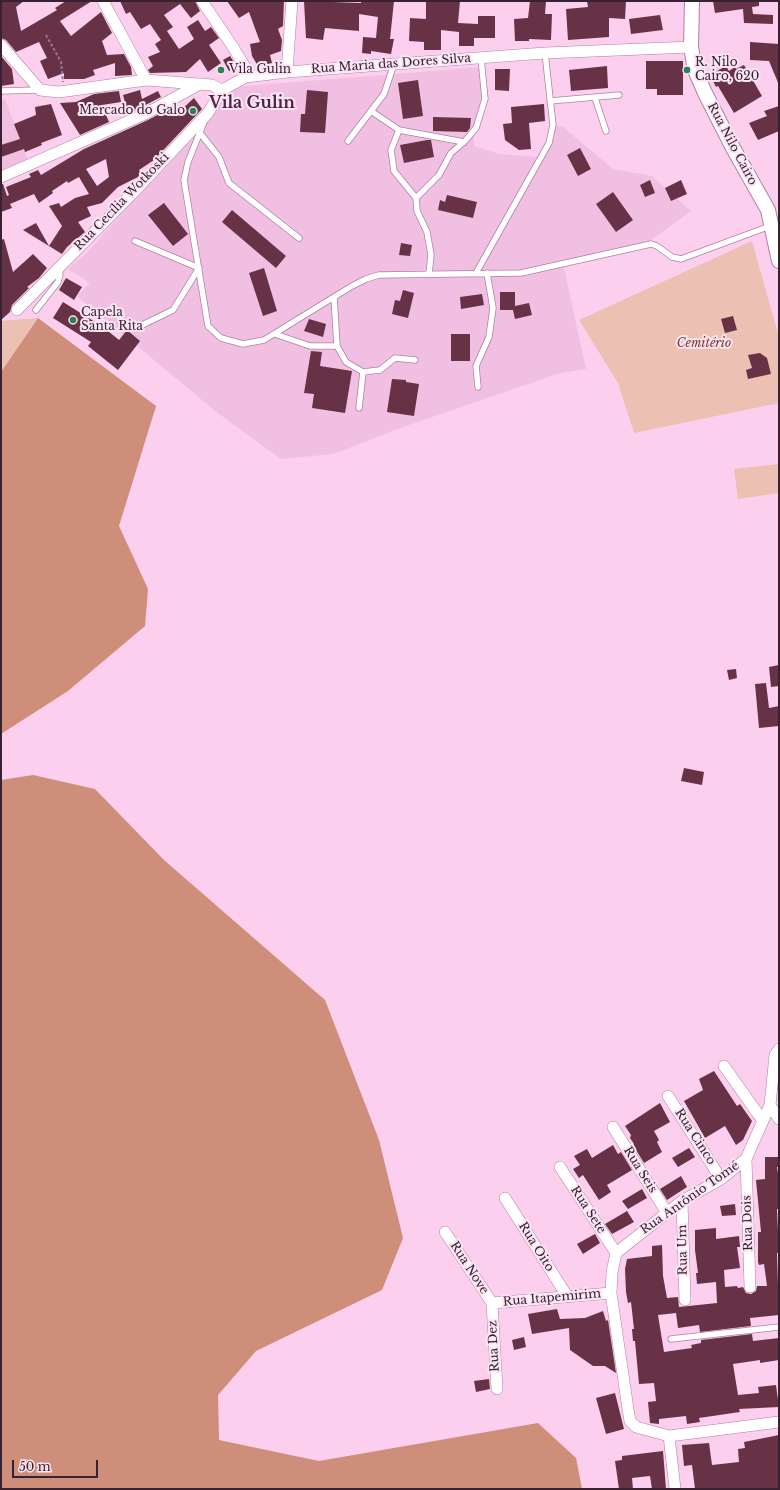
<!DOCTYPE html>
<html>
<head>
<meta charset="utf-8">
<style>
  body { margin:0 }
  #map { position:relative; width:780px; height:1490px; overflow:hidden; background:#fccfee; font-family:"Libre Baskerville",serif }
  canvas { display:block }
  .frame { position:absolute; inset:0; border:2px solid #372231; pointer-events:none }
  .scale { position:absolute; left:12px; top:1460px; width:86px; height:18px; box-sizing:border-box; border:2px solid #372231; border-top:0; padding-left:5px; font-size:12px; line-height:14px; white-space:nowrap; color:#372231; -webkit-text-stroke:3px #fbe4f3; paint-order:stroke }
</style>
</head>
<body>
<div id="map">
<canvas width="780" height="1490"></canvas>
<div class="frame"></div>
<div class="scale">50 m</div>
</div>
<script>
const ctx = document.querySelector('canvas').getContext('2d');
ctx.lineJoin = 'round';
function fill(path, color) {
  ctx.fillStyle = color;
  ctx.fill(path, 'evenodd');
}
function toPath(rows) {
  const path = new Path2D();
  for (const r of rows) {
    path.moveTo(r[0], r[1]);
    for (let i = 2; i < r.length; i += 2) path.lineTo(r[i], r[i + 1]);
  }
  return path;
}
function stroke(path, color, width, dash) {
  ctx.strokeStyle = color;
  ctx.lineWidth = width;
  ctx.lineCap = dash ? 'butt' : 'round';
  ctx.setLineDash(dash || []);
  ctx.stroke(path);
}
function label(font, color, halo, rows, align = 'center') {
  ctx.font = font + ' "Libre Baskerville",serif';
  ctx.lineWidth = 4;
  ctx.setLineDash([]);
  ctx.textBaseline = 'middle';
  ctx.strokeStyle = halo;
  ctx.fillStyle = color;
  for (const [text, x, y, turn = 0] of rows) {
    ctx.save();
    ctx.translate(x, y);
    ctx.rotate((+turn || 0) * Math.PI / 180);
    ctx.textAlign = isNaN(turn) ? turn : align;
    if (halo) ctx.strokeText(text, 0, 0);
    ctx.fillText(text, 0, 0);
    ctx.restore();
  }
}
fill(toPath([
  [481,67,482,103,474,127,474,146,499,154,541,157,553,125,563,127,613,169,652,176,691,211,643,246,563,263,586,369,560,373,406,426,333,454,281,459,219,414,77,296,90,283,68,269,86,254,233,87],
  [5,99,30,166,1,177,1,100]
]), '#f0bfe1');
fill(toPath([
  [752,241,779,337,779,403,634,433,618,383,579,320],
  [38,318,1,372,1,321],
  [779,464,779,493,738,499,734,469]
]), '#ecc1b3');
fill(toPath([
  [38,318,156,406,119,526,148,589,145,626,68,691,1,734,1,372],
  [33,775,95,789,164,860,325,1000,379,1140,403,1238,382,1290,256,1351,218,1395,219,1440,319,1461,538,1423,576,1458,582,1489,1,1489,1,780]
]), '#cf8e7a');
fill(toPath([
  [1,1,24,1,16,7,21,31,57,10,55,8,66,1,92,1,60,21,71,36,101,12,112,33,102,41,107,55,124,54,131,67,132,75,115,76,115,63,93,70,95,75,84,79,64,79,64,73,48,79,40,61,47,58,39,42,16,52,6,40,1,38],
  [120,1,195,1,200,11,191,18,180,4,164,15,173,27,167,31,179,49,194,39,187,27,198,20,205,31,211,27,219,38,209,45,221,63,208,72,200,59,186,72,150,73,148,70,153,66,148,57,160,52,155,44,161,40,150,24,141,29,130,12,126,14],
  [227,1,284,1,283,26,278,29,282,40,281,51,270,55,272,63,258,66,252,56,250,44,260,42,249,12,239,18],
  [304,1,361,3,361,1,379,2,394,1,390,39,394,39,391,54,371,51,371,54,362,53,363,37,376,38,378,17,359,14,359,31,325,28,323,40,306,38],
  [426,1,460,1,458,23,478,24,478,16,495,16,495,38,474,38,474,46,459,46,459,32,441,30,441,50,424,50,424,42,409,41,410,18,426,19],
  [530,1,546,1,545,14,552,14,551,40,529,39,529,41,515,41,514,19,528,18],
  [587,1,626,1,625,19,609,18,609,37,568,40,566,9,588,7],
  [713,1,759,1,759,6,752,7,753,14,773,15,773,24,744,23,743,9,715,13],
  [660,15,663,30,631,34,629,19],
  [750,42,779,44,779,85,769,61,750,60],
  [1,56,12,69,14,84,1,86],
  [230,56,237,67,229,71,223,60],
  [646,61,683,61,683,95,657,95,657,89,646,89],
  [744,65,762,96,734,113,718,86,716,87,710,75,726,66,729,71,735,67,736,69],
  [607,66,608,88,571,91,569,70],
  [495,69,510,69,509,91,495,90],
  [418,80,423,116,403,119,398,83],
  [140,90,142,99,158,91,161,97,128,114,123,95],
  [307,90,328,92,325,133,300,132,301,114,305,114],
  [119,91,121,102,102,105,109,122,80,135,60,103,76,102,94,94],
  [194,98,202,109,154,160,139,170,141,174,140,176,118,187,102,203,87,207,91,216,78,222,85,232,67,247,62,254,23,230,36,223,49,246,62,226,49,206,59,203,61,207,75,198,89,194,79,177,68,183,67,181,52,191,53,193,39,203,34,194,10,204,12,208,1,212,1,184,3,184,7,196,9,195,6,187,31,177,29,174,38,170,41,175,84,149,148,120,167,110,168,113,176,108,179,112],
  [106,159,109,177,97,186,86,169],
  [51,104,62,135,41,143,42,145,25,152,24,149,1,157,1,145,20,139,14,124,36,115,35,107],
  [544,104,545,121,529,123,531,149,519,150,505,140,503,124,512,123,511,107],
  [779,106,779,131,758,140,749,123,767,116,764,111],
  [433,117,471,118,470,128,467,132,433,131],
  [427,140,431,140,434,157,404,163,400,145],
  [580,148,591,169,578,176,567,155],
  [650,180,655,193,645,197,640,185],
  [681,180,687,194,671,201,665,188],
  [613,192,633,220,616,232,596,204],
  [447,195,477,202,473,218,438,210,440,200,445,202],
  [164,203,188,234,173,246,148,215],
  [232,210,286,256,276,268,222,222],
  [4,239,13,272,33,254,47,268,39,278,27,287,29,288,12,305,10,312,1,320,1,240],
  [401,243,412,245,410,256,399,255],
  [264,268,277,311,263,316,249,273],
  [66,278,82,287,74,300,59,290],
  [403,290,414,293,408,318,392,314,395,300,400,301],
  [500,292,515,292,515,306,529,303,532,315,515,319,513,310,500,310],
  [482,294,484,305,461,309,460,297],
  [63,302,103,327,119,340,127,330,140,341,118,370,88,346,91,342,53,318],
  [733,316,737,330,725,333,721,319],
  [309,319,326,324,323,337,304,331],
  [451,334,470,334,470,361,451,361],
  [311,351,322,352,320,366,352,371,345,413,312,408,314,394,304,393],
  [760,353,767,358,771,374,748,379,746,370,752,368,748,355],
  [392,379,406,380,406,382,419,384,414,416,387,412],
  [779,665,779,686,771,687,769,667],
  [736,669,737,678,729,680,727,670],
  [766,683,769,708,779,706,779,726,759,728,755,684],
  [684,768,704,772,702,785,681,781],
  [714,1071,737,1106,740,1104,752,1121,743,1140,736,1145,725,1126,705,1138,684,1101,703,1090,699,1079],
  [660,1103,670,1122,654,1131,659,1140,657,1142,662,1152,644,1163,633,1145,634,1144,630,1138,631,1135,625,1126],
  [613,1145,618,1154,621,1152,632,1170,607,1185,611,1192,599,1200,583,1175,579,1178,573,1169,580,1165,574,1156,587,1149,592,1158],
  [689,1148,695,1157,678,1167,672,1158],
  [765,1157,779,1157,779,1167,777,1167,779,1179,779,1209,777,1209,779,1253,777,1253,779,1315,750,1318,751,1326,700,1332,699,1325,678,1328,676,1313,658,1315,664,1352,692,1348,691,1345,701,1343,701,1340,752,1334,753,1341,779,1338,779,1360,760,1363,760,1360,733,1364,738,1395,759,1393,758,1387,776,1385,779,1407,739,1409,740,1412,699,1418,700,1422,687,1424,686,1416,659,1419,659,1424,650,1423,648,1402,656,1401,654,1383,639,1384,635,1341,633,1341,632,1329,634,1329,631,1302,628,1303,626,1292,625,1269,627,1259,652,1256,652,1246,662,1245,663,1276,667,1298,678,1297,679,1307,717,1303,716,1282,697,1284,696,1273,698,1273,695,1250,695,1230,716,1228,716,1239,739,1236,740,1247,737,1247,740,1268,724,1270,725,1287,737,1286,738,1288,743,1287,746,1293,751,1294,756,1291,757,1286,767,1286,764,1264,759,1265,758,1262,758,1232,761,1232,756,1180,765,1179],
  [681,1176,687,1187,667,1200,660,1189],
  [642,1189,647,1198,628,1209,622,1201],
  [735,1204,736,1215,722,1216,720,1206],
  [627,1211,634,1222,612,1234,605,1224],
  [595,1234,600,1243,583,1254,577,1244],
  [557,1309,560,1319,585,1318,603,1311,606,1321,608,1320,616,1373,605,1366,593,1366,570,1350,569,1328,532,1334,528,1314],
  [524,1337,526,1347,514,1350,512,1340],
  [489,1379,490,1389,476,1392,474,1381],
  [615,1393,624,1429,606,1434,596,1398],
  [779,1435,779,1489,695,1489,692,1465,684,1466,682,1445,709,1443,712,1465,739,1462,738,1449,745,1448,744,1442],
  [663,1451,666,1489,652,1489,650,1476,632,1478,633,1489,619,1489,615,1461,622,1460,622,1456]
]), '#673246');
const service = toPath([
  [1,91,39,90],
  [595,98,606,131],
  [550,101,619,95],
  [371,111,399,130,391,150,394,171,416,198,417,211,427,232,431,255,429,274],
  [204,122,188,162,184,180,208,326,221,338,243,344,264,340,352,286,366,279,379,275,521,273,651,244,657,246,672,257,681,259,770,226],
  [399,130,464,142],
  [200,133,219,157,229,183,299,238],
  [348,141,384,94,394,64],
  [416,198,439,175,451,153,464,142,476,128,485,99,481,58],
  [135,241,199,268,173,310,136,328],
  [476,273,549,143,553,125,545,53],
  [334,297,337,346],
  [36,310,58,282,60,274,56,271],
  [275,334,310,346,337,346,346,362,363,372,380,370,395,358,415,360],
  [478,387,476,366,489,337,493,308,487,273],
  [359,408,363,372],
  [671,1339,779,1327]
]);
const minor = toPath([
  [103,1,146,80],
  [202,1,233,47,245,67,246,77],
  [1,45,40,90,59,92,146,80,212,85,222,90],
  [287,72,292,1],
  [222,90,246,77,287,72,545,53,691,47],
  [1,177,145,114,200,84],
  [17,310,130,196,208,113,222,90],
  [779,1049,775,1055,770,1105,746,1159,721,1179,682,1201,616,1253,612,1272,611,1293,628,1409,630,1421,636,1427,669,1436,779,1422],
  [724,1066,763,1121],
  [668,1096,721,1179],
  [770,1105,779,1119],
  [613,1127,667,1213],
  [746,1159,750,1287],
  [560,1167,616,1253],
  [505,1198,567,1296],
  [682,1201,685,1300],
  [445,1232,492,1303],
  [492,1303,611,1293],
  [492,1303,497,1389],
  [669,1436,675,1489]
]);
const tertiary = toPath([
  [692,1,691,47,695,70,705,93,733,148,768,210,779,261]
]);
stroke(service, '#b27fa3', 7);
stroke(minor, '#b27fa3', 12);
stroke(tertiary, '#b27fa3', 16);
stroke(toPath([
  [46,35,61,62,63,82]
]), '#98778e', 2, [3, 2]);
stroke(service, '#fff', 5.5);
stroke(minor, '#fff', 11);
stroke(tertiary, '#fff', 14);
for (const [x, y, r, color] of [
  [221,70,4,"#2a8156"],
  [687,70,4,"#2a8156"],
  [193,111,4,"#2a8156"],
  [73,320,4,"#2a8156"]
]) {
  const dot = new Path2D();
  dot.arc(x, y, r, 0, 2 * Math.PI);
  ctx.fillStyle = color;
  ctx.fill(dot);
  stroke(dot, '#fbe4f3', 1.5);
}
label('12px', '#372231', '#fbe4f3', [
  ["R. Nilo",695,63],
  ["Cairo, 620",695,77],
  ["Vila Gulin",229,70],
  ["Mercado do Galo",185,111,"right"],
  ["Capela",81,313],
  ["Santa Rita",81,327]
], 'left');
label('12px', '#372231', '#fbe4f3', [
  ["Rua Maria das Dores Silva",391,64,-4],
  ["Rua Nilo Cairo",732,144,62],
  ["Rua Cecília Wotkoski",122,202,-46],
  ["Rua Cinco",695,1137,57],
  ["Rua Seis",640,1170,58],
  ["Rua Antônio Tomé",690,1198,-35],
  ["Rua Sete",588,1210,57],
  ["Rua Dois",748,1223,-92],
  ["Rua Oito",536,1247,58],
  ["Rua Um",683,1250,-91],
  ["Rua Nove",469,1268,57],
  ["Rua Itapemirim",552,1298,-5],
  ["Rua Dez",494,1346,-93]
]);
label('italic 12px', '#84351d', '#fbe4f3', [
  ["Cemitério",704,344]
]);
label('bold 16px', '#4d2242', '#fbe4f3', [
  ["Vila Gulin",252,103]
]);
</script>
</body>
</html>
